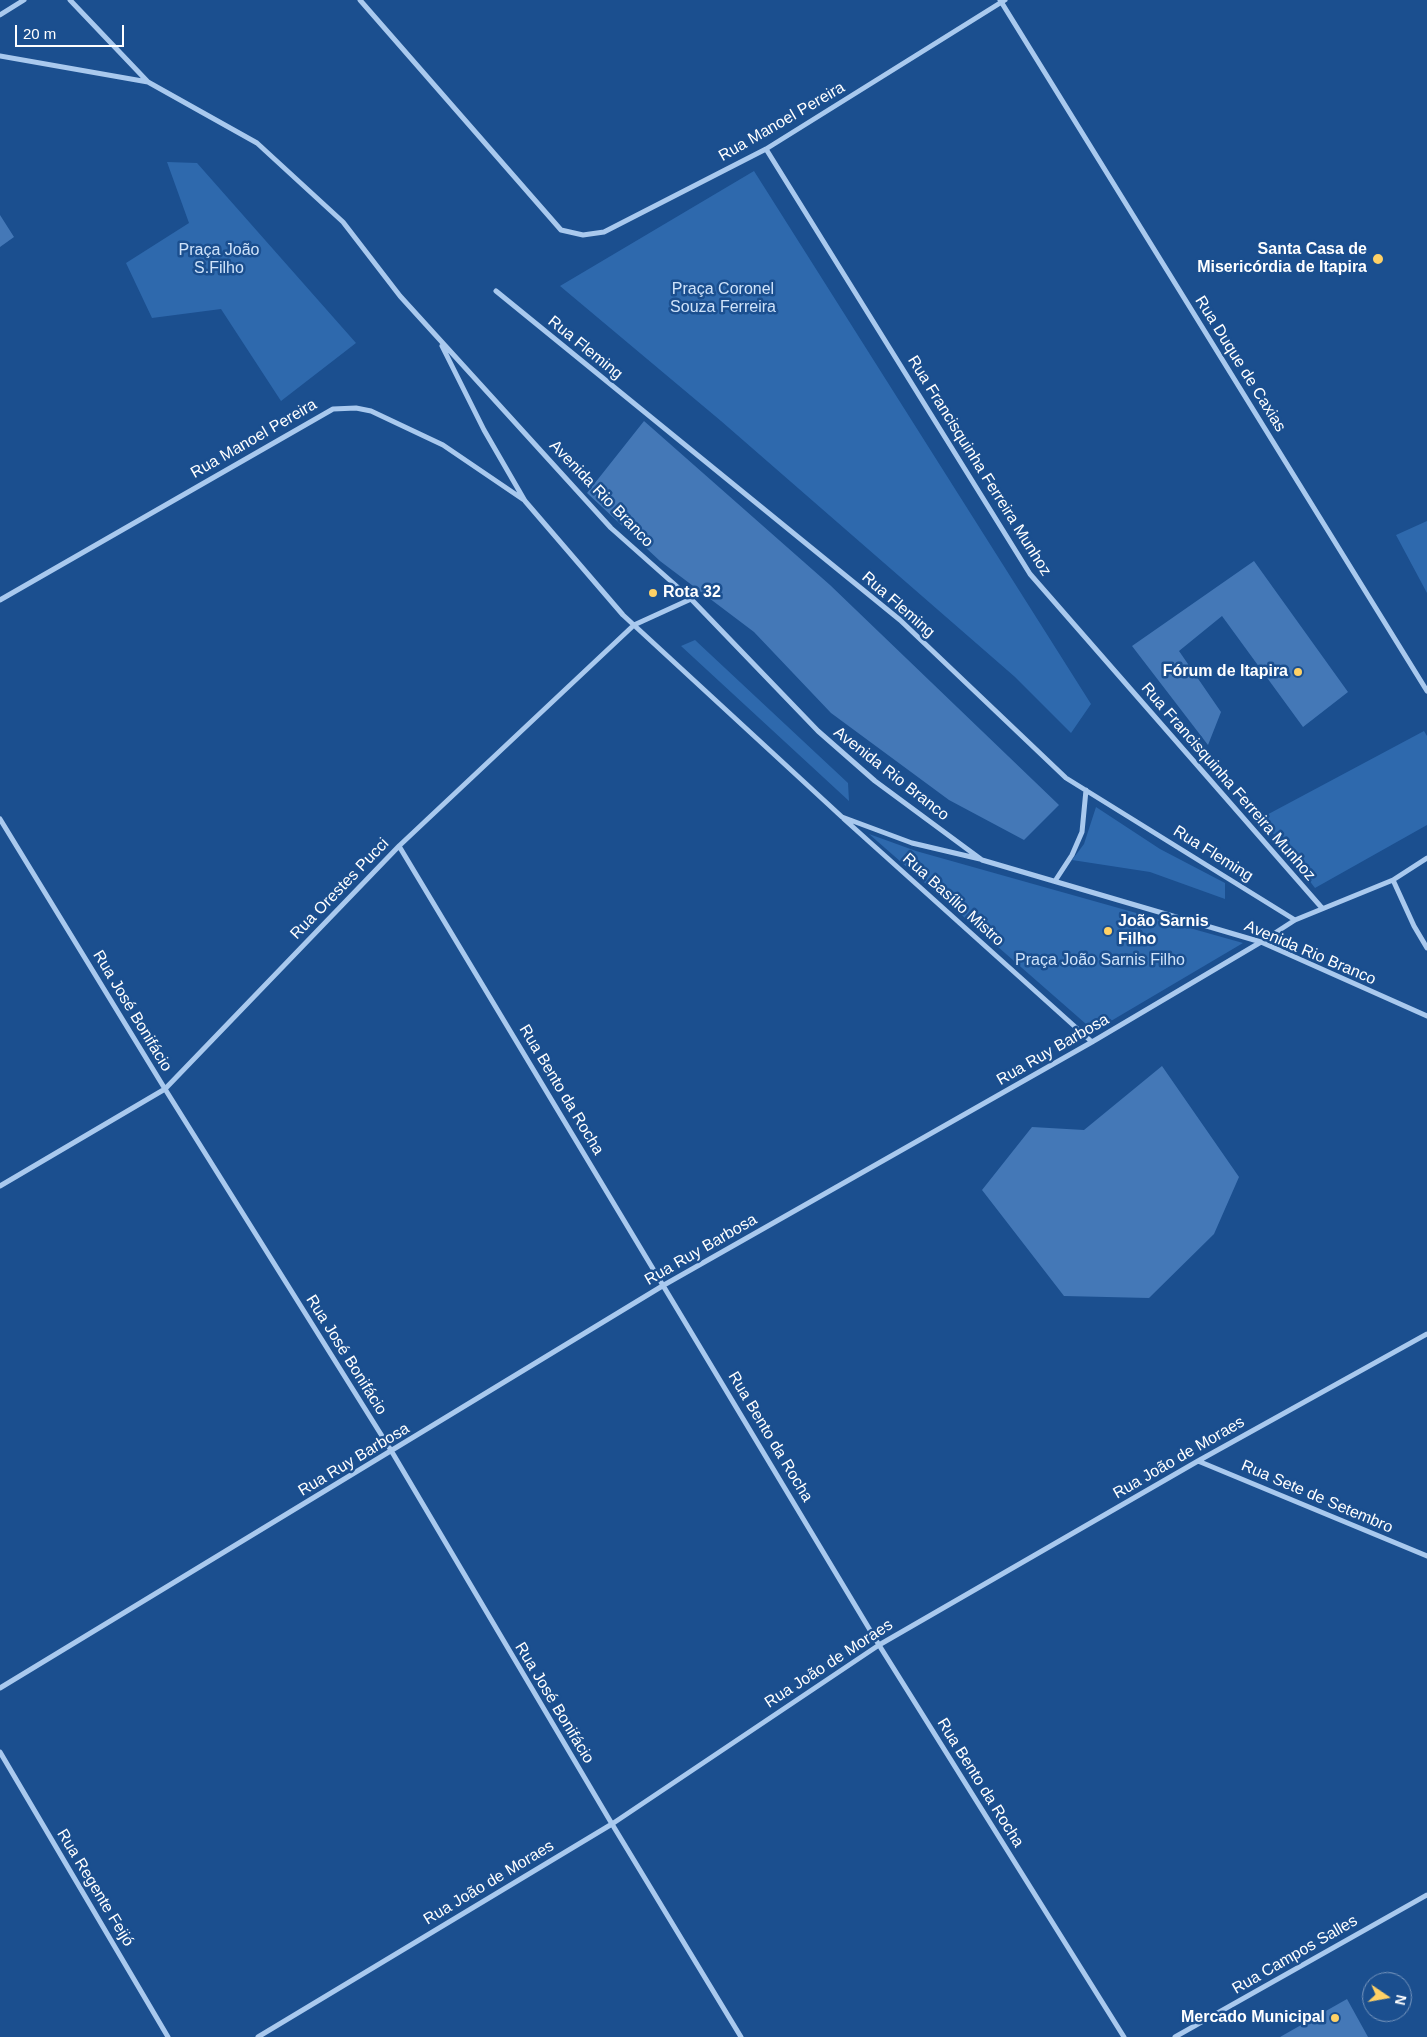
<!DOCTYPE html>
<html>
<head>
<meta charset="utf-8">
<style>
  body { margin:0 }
  #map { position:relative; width:1427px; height:2037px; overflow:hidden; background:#1b4f8f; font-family:Helvetica,sans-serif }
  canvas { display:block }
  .north { position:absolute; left:1362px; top:1972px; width:50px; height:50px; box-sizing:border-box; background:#1b4f8f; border:1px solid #7695bc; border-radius:50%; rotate:102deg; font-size:14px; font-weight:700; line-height:20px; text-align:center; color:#fff }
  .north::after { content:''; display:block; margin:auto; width:18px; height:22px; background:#ffd166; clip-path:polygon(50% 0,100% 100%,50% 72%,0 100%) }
  .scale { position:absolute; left:15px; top:25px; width:109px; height:22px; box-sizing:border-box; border:2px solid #fff; border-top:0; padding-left:6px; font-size:15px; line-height:18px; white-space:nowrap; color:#fff; -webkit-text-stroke:4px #1b4f8f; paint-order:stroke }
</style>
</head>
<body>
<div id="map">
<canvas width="1427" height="2037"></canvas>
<div class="north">N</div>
<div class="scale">20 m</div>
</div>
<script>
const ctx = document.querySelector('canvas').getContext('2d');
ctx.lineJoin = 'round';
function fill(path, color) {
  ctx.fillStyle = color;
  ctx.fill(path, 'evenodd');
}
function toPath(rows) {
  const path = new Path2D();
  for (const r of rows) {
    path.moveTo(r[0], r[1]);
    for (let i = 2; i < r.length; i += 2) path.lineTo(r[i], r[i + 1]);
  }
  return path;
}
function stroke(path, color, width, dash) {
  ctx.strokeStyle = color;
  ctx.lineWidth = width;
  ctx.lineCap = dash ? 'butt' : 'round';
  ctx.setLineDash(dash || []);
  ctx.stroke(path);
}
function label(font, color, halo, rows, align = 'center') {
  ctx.font = font + ' Helvetica,sans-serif';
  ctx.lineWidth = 5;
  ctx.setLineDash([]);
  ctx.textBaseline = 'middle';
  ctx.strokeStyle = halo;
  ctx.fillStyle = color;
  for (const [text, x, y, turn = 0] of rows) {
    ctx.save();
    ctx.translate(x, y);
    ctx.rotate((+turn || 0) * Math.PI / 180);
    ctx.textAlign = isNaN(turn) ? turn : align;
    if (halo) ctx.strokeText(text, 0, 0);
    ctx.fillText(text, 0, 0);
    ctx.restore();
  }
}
fill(toPath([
  [167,162,197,163,356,343,281,401,221,309,152,318,126,263,189,223],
  [754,171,1091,704,1071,733,1015,677,721,421,560,286],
  [1427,521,1427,593,1396,535],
  [695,640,848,783,849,801,681,646],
  [1424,731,1427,736,1427,825,1315,888,1261,818],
  [1096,807,1160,849,1225,883,1225,899,1150,872,1072,860,1084,844],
  [869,834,916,851,1243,943,1094,1031]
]), '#2e69ad');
fill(toPath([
  [0,215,14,237,0,247],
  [644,421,830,585,1059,805,1024,840,949,800,831,713,754,632,660,561,587,493],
  [1254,561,1348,692,1303,727,1222,616,1179,651,1221,712,1208,745,1132,646],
  [1162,1066,1239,1177,1214,1234,1149,1298,1064,1296,982,1190,1032,1127,1084,1130],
  [1347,1999,1368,2037,1280,2037]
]), '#4478b7');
stroke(toPath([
  [70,0,148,82,257,143,343,222,400,296,611,528,691,599,818,731,875,781,982,860,1261,942,1427,1016],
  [360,0,561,230,583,235,604,232,766,149,1005,0],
  [1000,0,1427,691],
  [0,15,24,0],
  [0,56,148,82],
  [766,149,1030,574,1322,908],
  [496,291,900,620,1066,778,1295,920],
  [442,346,484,430,525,501,623,615,842,817,912,843,980,859],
  [0,600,333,409,356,408,371,411,443,445,524,500],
  [0,819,165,1089,392,1452,612,1824,741,2037],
  [844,819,1092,1042],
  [399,846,879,1645,1124,2037],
  [1393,880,1414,926,1427,948],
  [1055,881,1072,855,1082,832,1086,790],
  [0,1186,165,1089,399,846,634,625,691,599],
  [1198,1461,1427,1556],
  [0,1688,664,1285,1092,1042,1261,942,1295,920,1393,880,1427,858],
  [0,1752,168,2037],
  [258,2037,612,1824,879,1645,1198,1461,1427,1334],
  [1175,2037,1427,1895]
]), '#a9c9ee', 5);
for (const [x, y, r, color] of [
  [1378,259,6,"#ffd166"],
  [653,593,5,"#ffd166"],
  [1298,672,5,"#ffd166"],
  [1108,931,5,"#ffd166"],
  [1335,2018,5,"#ffd166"]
]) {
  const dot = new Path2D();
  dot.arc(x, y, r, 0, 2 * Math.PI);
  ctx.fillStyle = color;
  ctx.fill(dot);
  stroke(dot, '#1b4f8f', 2);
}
label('16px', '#fff', '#1b4f8f', [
  ["Rua Manoel Pereira",782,122,-30],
  ["Rua Fleming",585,348,39],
  ["Rua Duque de Caxias",1240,364,58],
  ["Rua Manoel Pereira",254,439,-30],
  ["Rua Francisquinha Ferreira Munhoz",979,466,58],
  ["Avenida Rio Branco",601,494,46],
  ["Rua Fleming",898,605,41],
  ["Avenida Rio Branco",891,774,38],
  ["Rua Francisquinha Ferreira Munhoz",1228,782,49],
  ["Rua Fleming",1213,854,32],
  ["Rua Orestes Pucci",340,889,-46],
  ["Rua Basílio Mistro",953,900,42],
  ["Avenida Rio Branco",1310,953,23],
  ["Rua José Bonifácio",132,1011,59],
  ["Rua Ruy Barbosa",1053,1050,-30],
  ["Rua Bento da Rocha",561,1090,59],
  ["Rua Ruy Barbosa",701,1250,-30],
  ["Rua José Bonifácio",346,1355,58],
  ["Rua Bento da Rocha",770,1437,59],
  ["Rua João de Moraes",1179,1458,-30],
  ["Rua Ruy Barbosa",354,1460,-31],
  ["Rua Sete de Setembro",1317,1497,23],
  ["Rua João de Moraes",829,1664,-33],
  ["Rua José Bonifácio",554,1703,59],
  ["Rua Bento da Rocha",980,1783,58],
  ["Rua João de Moraes",489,1883,-31],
  ["Rua Regente Feijó",95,1888,59],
  ["Rua Campos Salles",1295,1955,-30]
]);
label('bold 16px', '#fff', '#1b4f8f', [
  ["Santa Casa de",1367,250],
  ["Misericórdia de Itapira",1367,268],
  ["Rota 32",663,593,"left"],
  ["Fórum de Itapira",1288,672],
  ["João Sarnis",1118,922,"left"],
  ["Filho",1118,940,"left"],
  ["Mercado Municipal",1325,2018]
], 'right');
label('16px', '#cfe3fa', '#1b4f8f', [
  ["Praça João",219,251],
  ["S.Filho",219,269],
  ["Praça Coronel",723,290],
  ["Souza Ferreira",723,308],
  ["Praça João Sarnis Filho",1100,961]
]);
</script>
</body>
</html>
